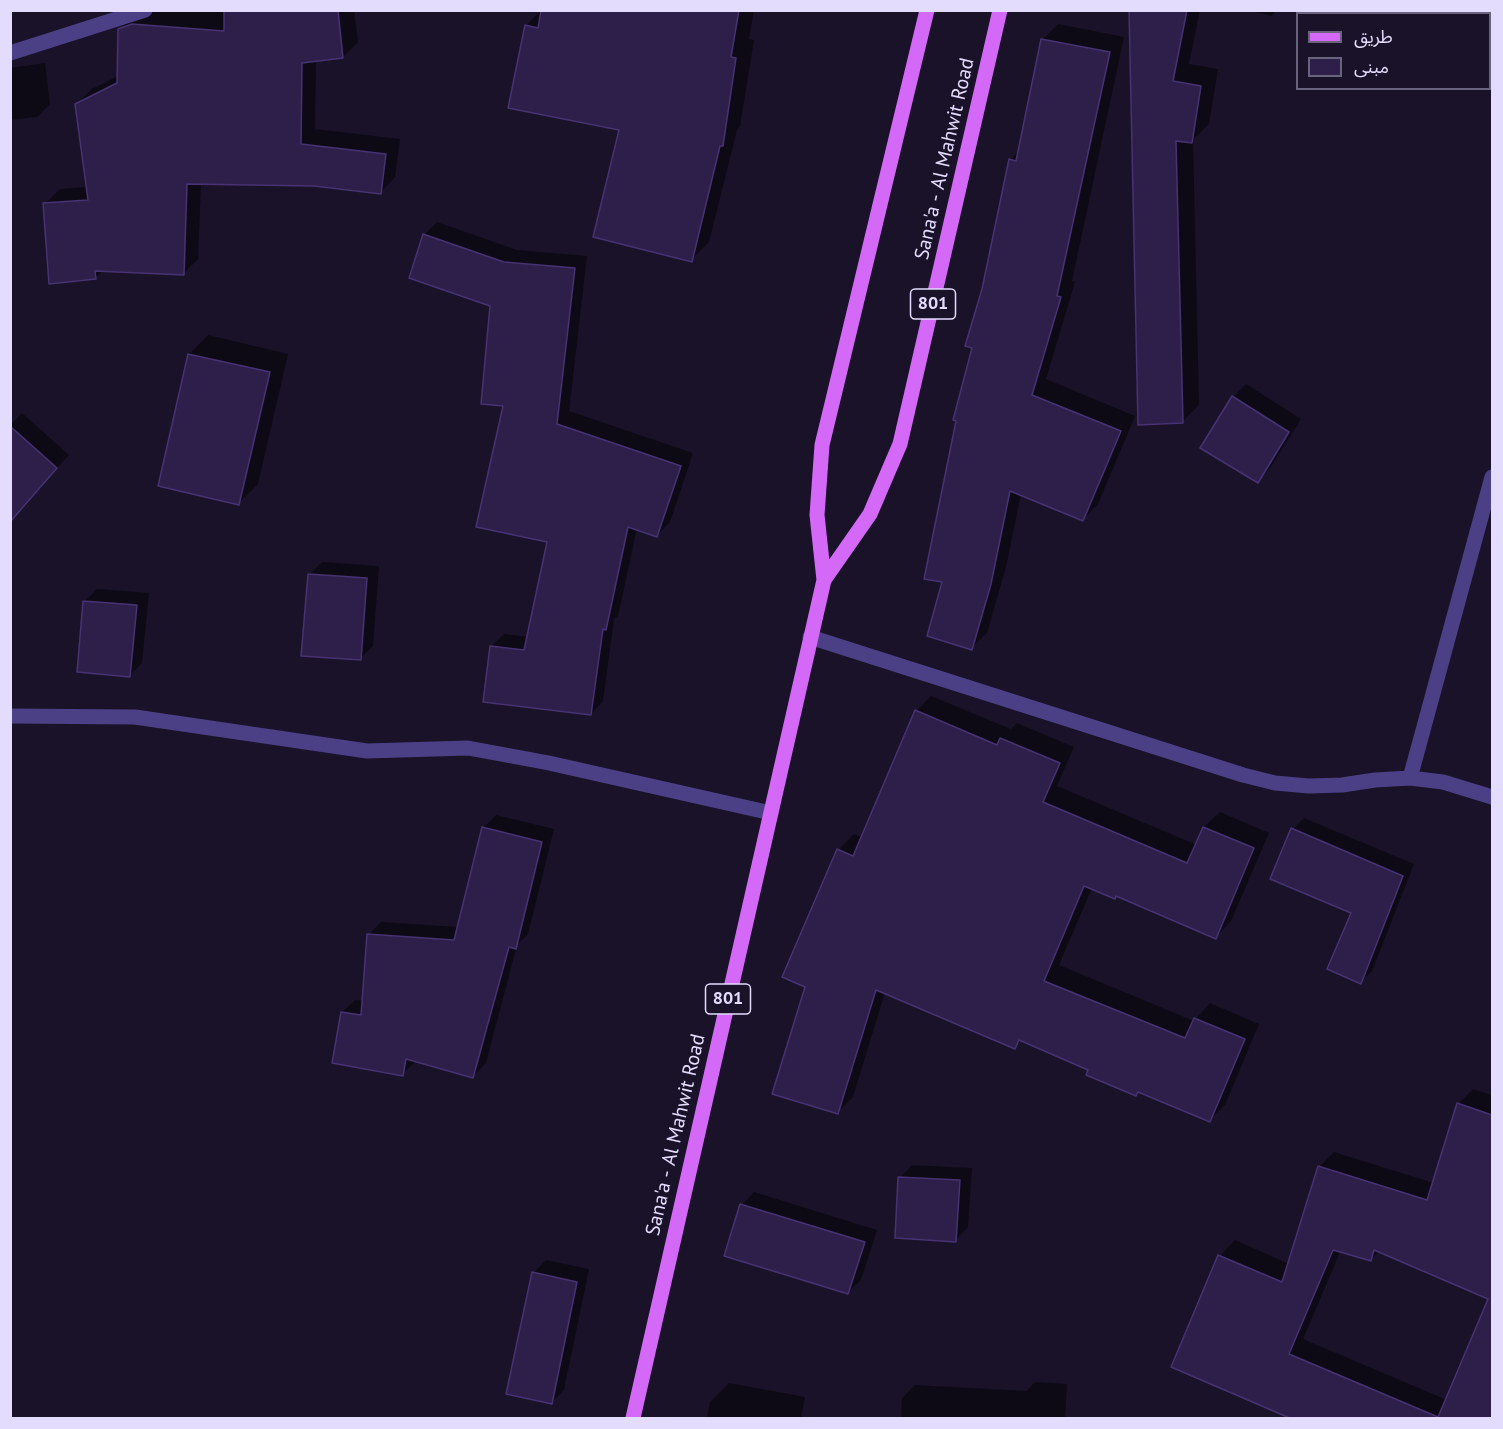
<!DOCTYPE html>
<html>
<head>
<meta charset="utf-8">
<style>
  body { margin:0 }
  #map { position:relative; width:1503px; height:1429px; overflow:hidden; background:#191229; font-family:"PT Sans","Noto Sans Arabic",sans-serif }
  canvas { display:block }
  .frame { position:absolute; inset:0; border:12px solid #e4dcfd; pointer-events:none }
  .legend { position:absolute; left:1296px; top:12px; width:195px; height:78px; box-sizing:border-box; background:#191229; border:2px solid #6a637e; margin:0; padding:8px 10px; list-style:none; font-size:18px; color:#e4dcfd }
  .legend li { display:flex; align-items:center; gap:12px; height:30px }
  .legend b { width:30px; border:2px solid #6a637e }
</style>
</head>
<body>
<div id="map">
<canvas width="1503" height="1429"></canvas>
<div class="frame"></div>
<ul class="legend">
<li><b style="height:8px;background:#d369f6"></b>طريق</li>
<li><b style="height:16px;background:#2d1f49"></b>مبنى</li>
</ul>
</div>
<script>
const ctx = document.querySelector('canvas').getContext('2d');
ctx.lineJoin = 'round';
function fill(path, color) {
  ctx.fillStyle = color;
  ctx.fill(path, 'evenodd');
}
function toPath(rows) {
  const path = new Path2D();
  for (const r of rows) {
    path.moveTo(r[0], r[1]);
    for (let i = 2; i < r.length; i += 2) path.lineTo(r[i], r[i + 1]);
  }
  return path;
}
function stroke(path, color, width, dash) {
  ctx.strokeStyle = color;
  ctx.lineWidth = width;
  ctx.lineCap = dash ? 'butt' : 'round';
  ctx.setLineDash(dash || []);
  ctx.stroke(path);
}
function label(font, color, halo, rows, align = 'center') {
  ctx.font = font + ' "PT Sans",sans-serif';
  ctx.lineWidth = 6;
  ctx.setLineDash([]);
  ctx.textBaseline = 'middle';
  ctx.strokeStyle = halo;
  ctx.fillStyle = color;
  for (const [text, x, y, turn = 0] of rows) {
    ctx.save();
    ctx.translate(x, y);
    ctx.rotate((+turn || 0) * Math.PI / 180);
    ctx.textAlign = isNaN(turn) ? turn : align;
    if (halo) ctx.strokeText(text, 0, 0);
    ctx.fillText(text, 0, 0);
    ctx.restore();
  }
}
fill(toPath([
  [147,10,354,10,358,42,343,57,316,60,315,129,400,139,395,177,381,192,314,184,201,183,198,259,183,274,103,270,95,278,45,204,60,189,87,187,76,104,92,89,118,76,120,29,135,14],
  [541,10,754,10,749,39,754,40,740,126,737,130,709,242,691,260,621,129,526,26],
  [1128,10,1200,10,1189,64,1218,69,1209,124,1193,140,1199,405,1182,422],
  [1248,10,1277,10,1271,16],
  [1058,24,1124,37,1072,281,1075,282,1046,379,1135,416,1098,504,1082,520,1021,494,1006,567,987,633,971,648,944,581,974,347,1010,160,1020,150,1043,39],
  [45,63,50,104,37,117,10,120,10,68],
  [437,222,517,250,587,256,569,411,693,453,670,522,657,535,637,528,618,616,614,619,603,701,591,714,492,646,504,634,529,637,549,541,505,404,492,305,424,235],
  [208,335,288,354,258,484,239,503,189,354],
  [1246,384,1301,419,1270,468,1258,481,1233,397],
  [22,413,69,455,10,519,10,425],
  [322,562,379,566,373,646,360,658,309,575],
  [97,589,149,593,142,663,130,675,84,602],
  [931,696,1011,729,1017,723,1074,747,1057,786,1197,845,1204,827,1220,812,1269,833,1231,921,1216,937,1117,895,1115,897,1092,888,1059,965,1194,1021,1210,1003,1259,1024,1225,1105,1209,1120,1140,1091,1136,1094,1090,1069,1022,1040,1015,1047,885,992,853,1097,837,1113,807,986,838,850,854,834,862,838,916,711],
  [496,815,554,829,528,934,517,945,486,1063,473,1076,415,1062,402,1074,342,1012,355,1000,364,1001,368,935,381,922,459,927,483,828],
  [1304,818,1414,864,1372,971,1360,982,1353,913,1293,829],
  [1473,1089,1492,1095,1492,1418,1296,1418,1173,1366,1220,1256,1235,1240,1289,1264,1319,1167,1334,1152,1434,1183,1458,1104],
  [1341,1250,1371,1260,1379,1251,1490,1298,1447,1400,1303,1339],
  [912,1165,972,1168,968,1227,956,1240,900,1178],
  [754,1192,877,1230,861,1280,848,1292,742,1205],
  [546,1260,589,1269,564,1390,551,1403,533,1273],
  [1035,1382,1067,1384,1065,1418,901,1418,902,1398,915,1385,1026,1391],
  [729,1383,805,1397,801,1418,707,1418,710,1402]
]), '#0007');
const building = toPath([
  [224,10,338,10,343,58,302,63,301,144,386,154,381,194,314,186,187,184,184,275,95,271,96,279,49,284,43,203,88,200,75,104,117,83,118,29,132,24,224,31,224,10],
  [541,10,739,10,731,57,736,58,723,146,720,146,692,262,593,237,619,130,508,108,525,25,538,28,541,10],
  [1129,10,1187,10,1173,81,1201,86,1192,143,1176,141,1183,423,1138,425,1129,10],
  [1041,39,1110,52,1057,296,1061,297,1032,395,1121,431,1083,521,1010,491,991,584,972,650,927,636,942,582,924,579,956,421,953,420,972,348,965,346,982,289,1009,159,1016,161,1041,39],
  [423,234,504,262,575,268,557,424,681,466,657,537,628,527,606,630,603,629,591,715,483,702,490,646,524,650,547,542,476,527,503,406,481,404,490,306,409,278,423,234],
  [188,354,270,372,239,505,158,486,188,354],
  [1232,396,1289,432,1258,483,1200,448,1232,396],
  [10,426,57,468,10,522,10,426],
  [308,574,367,578,361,660,301,656,308,574],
  [83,601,137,605,130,677,77,672,83,601],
  [915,710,997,745,1000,738,1060,763,1043,802,1187,863,1203,827,1254,848,1216,939,1116,896,1115,899,1084,886,1044,981,1185,1038,1194,1018,1245,1039,1210,1122,1138,1092,1136,1096,1086,1075,1088,1070,1019,1040,1015,1049,876,990,838,1114,772,1094,805,987,782,977,837,849,853,856,915,710],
  [482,827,542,842,516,949,509,947,473,1078,406,1059,403,1076,332,1063,341,1012,361,1015,367,934,454,940,482,827],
  [1291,828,1403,876,1361,984,1327,969,1351,913,1270,879,1291,828],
  [1457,1103,1492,1115,1492,1419,1292,1419,1171,1367,1218,1255,1282,1282,1318,1166,1427,1200,1457,1103],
  [1333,1250,1371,1261,1374,1250,1488,1299,1438,1417,1289,1354,1333,1250],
  [898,1177,960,1180,956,1242,895,1238,898,1177],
  [740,1204,865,1242,848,1294,724,1256,740,1204],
  [532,1272,577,1282,552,1404,506,1394,532,1272]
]);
fill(building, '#2d1f49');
stroke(building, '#473273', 1.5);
stroke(toPath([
  [10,53,145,10],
  [810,637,1243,775,1275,783,1309,786,1342,785,1375,780,1410,778,1443,782,1492,797],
  [10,716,135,717,367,751,468,748,549,763,771,813],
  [1410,778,1492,477]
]), '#4b4085', 15);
stroke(toPath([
  [824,580,870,514,900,444,1000,10],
  [633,1418,824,580,817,515,822,445,927,10]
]), '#d369f6', 15);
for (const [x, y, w] of [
  [933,304,45],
  [728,999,45]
]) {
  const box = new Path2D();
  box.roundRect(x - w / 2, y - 15, w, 30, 4.5);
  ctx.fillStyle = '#191229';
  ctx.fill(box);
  stroke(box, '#e4dcfd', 1.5);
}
label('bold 18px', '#e4dcfd', null, [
  ["801",933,304],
  ["801",728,999]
]);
label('20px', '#e4dcfd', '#191229', [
  ["Sana'a - Al Mahwit Road",945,159,-77],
  ["Sana'a - Al Mahwit Road",676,1135,-77]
]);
</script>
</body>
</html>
